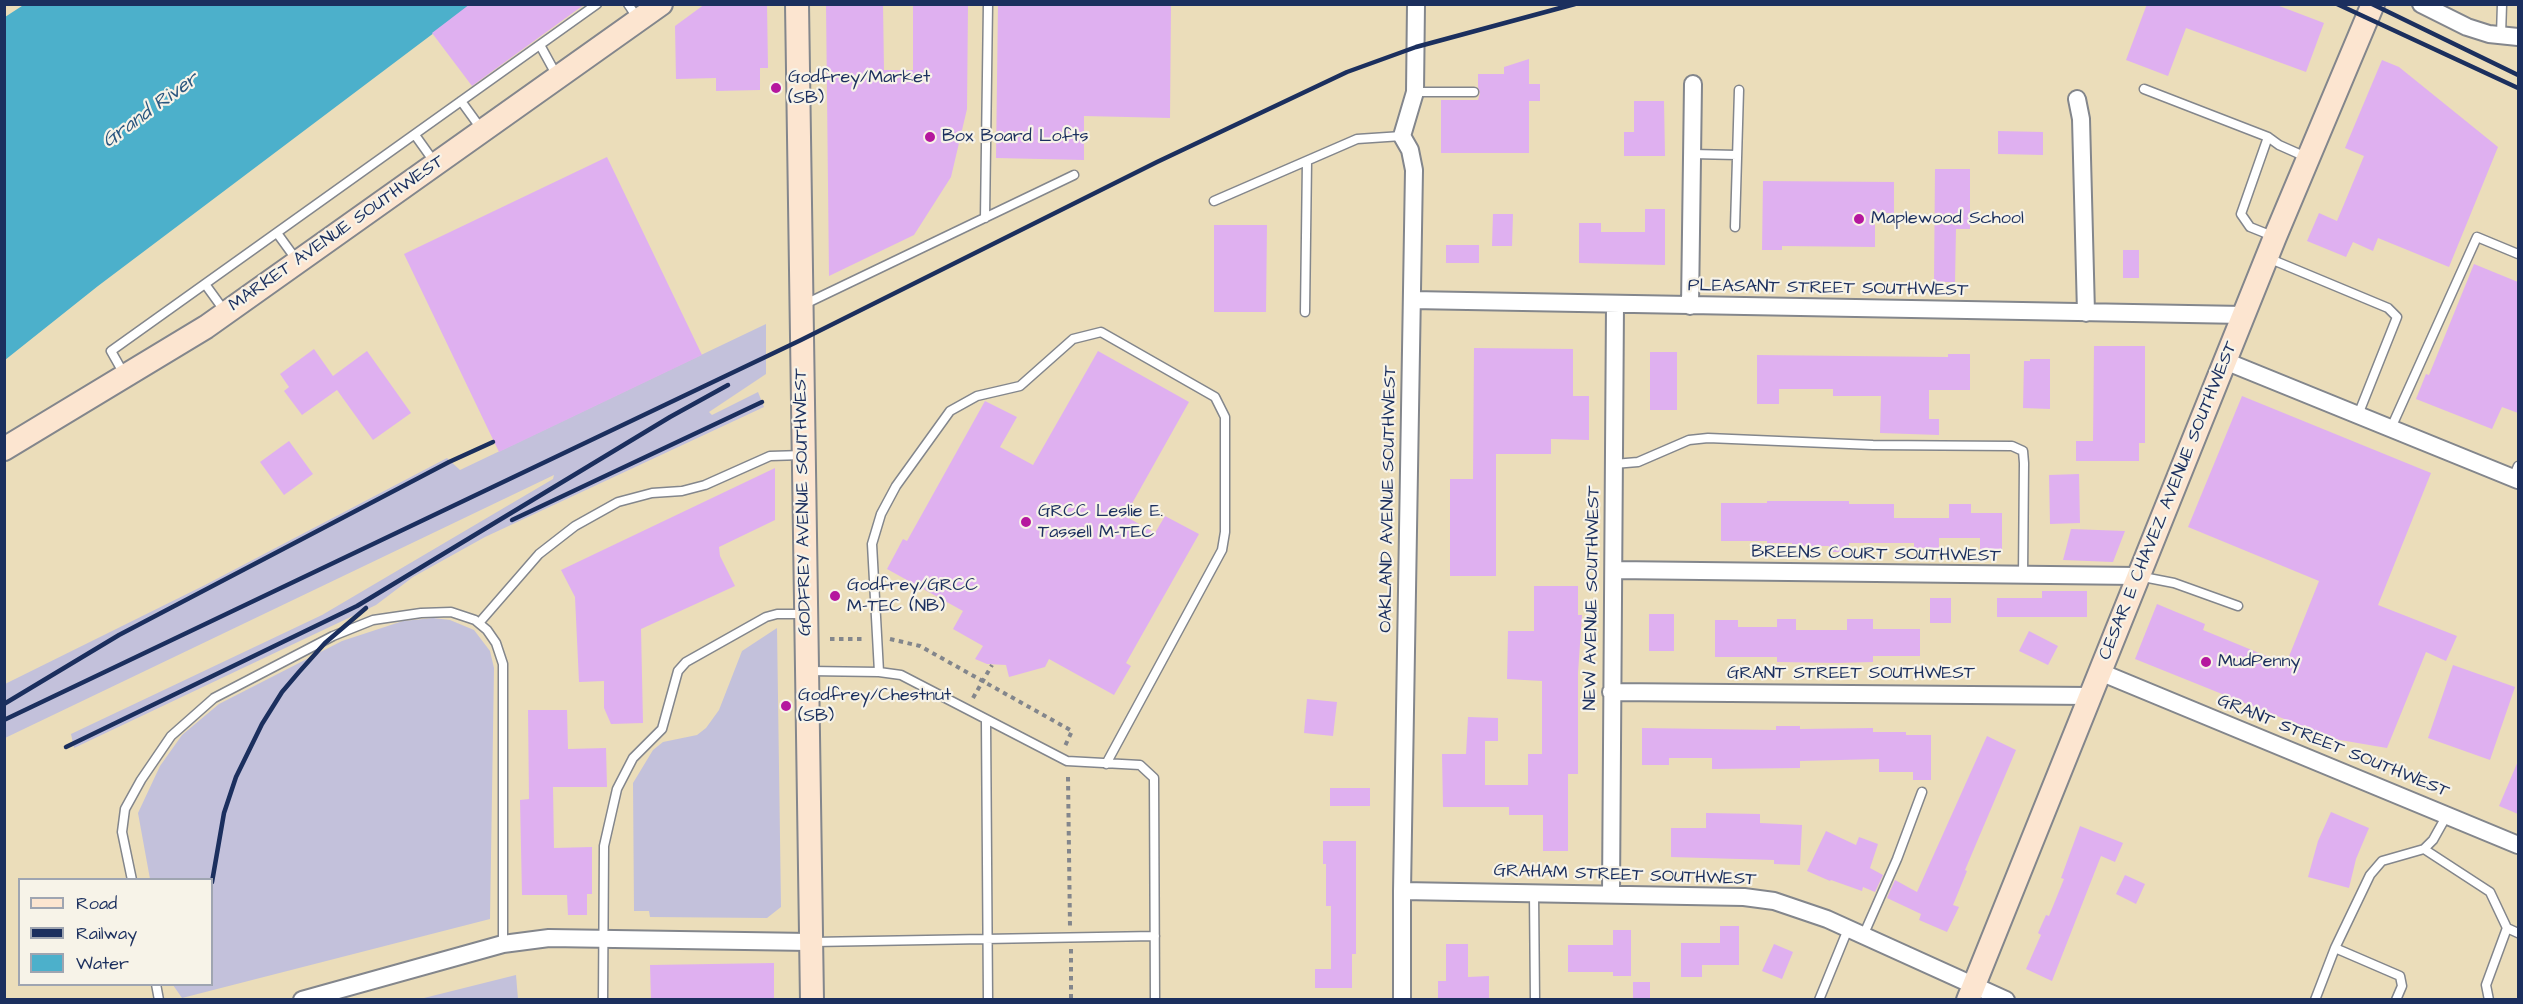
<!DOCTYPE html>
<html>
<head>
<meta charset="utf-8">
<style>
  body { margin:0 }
  #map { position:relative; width:2523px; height:1004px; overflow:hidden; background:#ebddba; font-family:"Architects Daughter",sans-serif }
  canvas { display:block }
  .frame { position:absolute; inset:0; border:6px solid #1b2f5e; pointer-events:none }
  .legend { position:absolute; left:18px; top:878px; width:195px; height:108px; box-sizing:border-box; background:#f7f3e8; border:2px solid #9fa5b1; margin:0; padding:8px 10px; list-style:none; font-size:18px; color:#1b2f5e }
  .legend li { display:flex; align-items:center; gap:12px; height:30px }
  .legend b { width:30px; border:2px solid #9fa5b1 }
</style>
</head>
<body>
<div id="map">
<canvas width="2523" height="1004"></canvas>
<div class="frame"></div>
<ul class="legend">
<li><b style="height:8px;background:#fce5d0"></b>Road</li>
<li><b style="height:8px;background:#1b2f5e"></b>Railway</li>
<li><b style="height:16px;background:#4cb0cb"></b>Water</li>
</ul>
</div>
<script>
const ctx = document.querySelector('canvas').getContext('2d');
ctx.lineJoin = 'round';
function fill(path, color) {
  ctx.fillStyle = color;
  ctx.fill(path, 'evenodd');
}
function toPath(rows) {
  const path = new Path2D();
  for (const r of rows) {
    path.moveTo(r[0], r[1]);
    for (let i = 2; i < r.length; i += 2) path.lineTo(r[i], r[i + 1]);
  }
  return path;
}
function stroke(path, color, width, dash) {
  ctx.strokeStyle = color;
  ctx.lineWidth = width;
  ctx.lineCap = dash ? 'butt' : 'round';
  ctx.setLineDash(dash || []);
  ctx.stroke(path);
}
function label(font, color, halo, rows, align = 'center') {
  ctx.font = font + ' "Architects Daughter",sans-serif';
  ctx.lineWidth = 4.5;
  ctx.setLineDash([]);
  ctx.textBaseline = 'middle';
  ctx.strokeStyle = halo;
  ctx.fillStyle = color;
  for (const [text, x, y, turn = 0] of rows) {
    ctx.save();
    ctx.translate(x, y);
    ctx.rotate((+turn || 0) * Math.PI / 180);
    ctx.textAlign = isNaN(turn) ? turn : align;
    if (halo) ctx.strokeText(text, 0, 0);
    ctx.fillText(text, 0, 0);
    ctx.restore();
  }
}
fill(toPath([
  [766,324,766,374,709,412,712,415,758,392,764,407,485,537,413,577,376,605,74,748,71,734,322,615,553,479,554,475,5,738,5,684,205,585,447,458,460,470],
  [433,618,450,620,474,630,490,651,494,668,490,919,182,998,173,985,212,984,212,880,150,879,138,813,160,766,182,735,219,704,342,641,403,621],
  [777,628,781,907,767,918,650,917,649,911,634,911,633,783,653,750,663,742,697,735,706,728,719,710,742,651],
  [516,975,518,999,420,999]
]), '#c3c1db');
fill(toPath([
  [25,4,471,5,98,286,5,360,5,17]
]), '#4cb0cb');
fill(toPath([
  [470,4,585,4,472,86,432,33],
  [705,4,767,4,768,68,760,68,760,90,716,91,716,78,676,79,675,26],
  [826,4,883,4,884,70,913,70,913,4,968,4,967,109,951,177,914,235,829,276],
  [998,4,1171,4,1170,118,1084,116,1084,160,996,158],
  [2147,4,2274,4,2324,23,2306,72,2186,28,2168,76,2126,60],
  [1529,59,1529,84,1540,84,1540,101,1529,101,1529,153,1441,153,1441,100,1478,100,1480,93,1478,87,1478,74,1504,74,1504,67],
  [2382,60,2399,67,2498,147,2449,267,2378,238,2373,251,2353,242,2346,257,2307,241,2319,213,2337,221,2364,156,2345,148],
  [1634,101,1664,101,1665,156,1624,156,1624,132,1634,132],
  [1998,131,2043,132,2043,155,1998,154],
  [607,157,702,355,499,452,404,254],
  [1935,169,1970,169,1970,229,1956,229,1955,282,1934,282],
  [1763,181,1894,182,1894,213,1875,213,1875,247,1782,246,1782,250,1762,250],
  [1645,209,1665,209,1665,265,1579,263,1579,223,1601,223,1601,232,1645,232],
  [1493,214,1513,214,1512,246,1492,246],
  [1214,225,1267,225,1266,312,1214,312],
  [1446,245,1479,245,1479,263,1446,263],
  [2123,250,2139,250,2139,278,2123,278],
  [2474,264,2518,282,2518,413,2502,407,2492,429,2416,399,2426,374,2429,375],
  [2094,346,2145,346,2145,443,2139,443,2139,461,2076,461,2076,441,2093,441],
  [1474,348,1573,349,1573,396,1589,396,1589,440,1551,439,1551,454,1496,454,1496,576,1450,576,1450,479,1473,479],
  [314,349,333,376,367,351,411,413,373,440,337,390,302,415,284,391,289,387,280,374],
  [1098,351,1189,402,1125,516,1155,533,1165,516,1199,534,1126,663,1131,666,1114,695,1049,659,1045,667,1009,677,1006,665,987,664,975,659,983,646,953,629,963,611,887,569,903,539,907,541,985,401,1017,417,1000,447,1033,465],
  [1650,352,1677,352,1677,410,1650,410],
  [1948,354,1970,354,1970,390,1929,390,1929,419,1939,419,1939,435,1880,433,1881,396,1833,396,1833,389,1779,389,1779,404,1757,404,1757,355,1948,357],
  [2030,359,2050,359,2050,409,2023,408,2024,361,2030,361],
  [2242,396,2431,473,2378,605,2457,636,2446,661,2426,652,2387,748,2334,739,2135,659,2157,604,2205,624,2203,630,2286,664,2319,581,2188,527],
  [289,441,313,474,284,495,260,462],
  [775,468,775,520,719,547,720,556,735,586,641,629,643,723,611,724,604,708,604,681,579,682,575,597,561,570],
  [2079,474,2080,523,2050,524,2049,475],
  [1767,501,1849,501,1849,504,1894,504,1894,518,1949,518,1949,504,1971,504,1971,513,2002,513,2002,549,1980,549,1980,538,1939,538,1939,548,1914,548,1914,543,1849,543,1849,552,1829,552,1829,546,1792,546,1792,543,1767,543,1767,541,1721,541,1721,503,1767,503],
  [2071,529,2125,531,2113,562,2063,560],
  [1534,586,1578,586,1578,615,1582,615,1578,673,1578,774,1568,774,1568,851,1543,851,1543,815,1509,815,1509,807,1443,807,1442,754,1466,754,1468,717,1498,718,1498,741,1485,741,1485,785,1528,785,1528,754,1542,754,1542,681,1507,679,1508,631,1534,631],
  [2042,591,2087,591,2087,617,1997,617,1997,598,2042,598],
  [1930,598,1951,598,1951,623,1930,623],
  [1649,614,1674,614,1674,651,1649,651],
  [1777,619,1796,619,1796,630,1847,630,1847,619,1873,619,1873,629,1920,629,1920,656,1873,656,1873,662,1837,663,1777,662,1777,657,1715,657,1715,620,1738,620,1738,627,1777,627],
  [2029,631,2058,646,2048,665,2019,651],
  [2453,665,2515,687,2490,760,2428,738],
  [1307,699,1337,702,1333,736,1304,733],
  [528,710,567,710,568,749,606,748,607,787,553,787,554,848,592,847,592,894,587,894,587,915,568,915,567,895,522,895,520,800,529,799],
  [1776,726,1800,726,1800,729,1873,728,1873,732,1906,732,1906,735,1931,735,1931,780,1913,780,1913,772,1879,772,1879,759,1800,761,1800,768,1712,769,1712,758,1669,758,1669,765,1642,765,1642,728,1776,730],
  [1987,736,2016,750,1965,870,1967,871,1953,905,1959,907,1947,932,1919,920,1921,914,1887,898,1895,880,1917,892],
  [2518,761,2518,814,2499,806],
  [1330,788,1370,788,1370,806,1330,806],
  [2331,812,2369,828,2356,859,2349,888,2308,877,2318,841],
  [1706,813,1760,814,1760,823,1802,825,1800,865,1774,864,1774,860,1671,857,1671,828,1706,828],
  [2080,826,2123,843,2115,862,2101,856,2052,981,2026,969,2041,935,2038,933,2046,915,2049,916,2064,879,2061,878],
  [1826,831,1856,845,1859,837,1878,844,1870,868,1883,875,1875,892,1863,887,1862,891,1831,880,1830,881,1807,871],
  [1323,841,1356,841,1356,954,1352,954,1352,988,1315,988,1315,969,1331,969,1331,906,1326,906,1326,864,1323,864],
  [2125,875,2145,884,2136,904,2116,894],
  [1720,926,1739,926,1739,965,1702,965,1702,977,1681,977,1681,943,1720,943],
  [1613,930,1631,930,1631,976,1613,976,1613,972,1568,972,1568,945,1613,945],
  [1446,944,1468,944,1468,977,1489,976,1489,999,1438,999,1438,981,1446,981],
  [1774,944,1793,952,1782,979,1762,971],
  [774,963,774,999,651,999,650,965],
  [1633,982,1650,982,1650,999,1633,999]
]), '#dfb0f0');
const lane = toPath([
  [628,4,638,19],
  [2501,35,2502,4],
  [540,45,557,76],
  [2144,89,2268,137,2279,145,2306,157],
  [1415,92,1474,92],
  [461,101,482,130],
  [415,135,435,163],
  [2268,137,2241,214,2250,227,2275,237],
  [1692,154,1737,155],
  [1214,201,1357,139,1402,136],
  [985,218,988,4],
  [1735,227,1739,90],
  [277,233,298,262],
  [2268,258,2388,308,2397,317,2358,415],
  [205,284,226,313],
  [803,305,1074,175],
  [1305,312,1307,161],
  [124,374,111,351,597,4],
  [2391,428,2477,237,2518,254],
  [1614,464,1638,462,1689,440,1708,438,1873,445,2012,446,2023,451,2024,463,2023,576],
  [2513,478,2518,466],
  [2138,576,2174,583,2238,606],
  [479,623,539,554,575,526,618,502,652,493,682,491,705,485,770,456,803,455],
  [809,671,879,672,901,675,1067,761,1140,765,1154,778,1155,1000],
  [879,672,872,544,881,514,896,486,950,411,977,396,1020,386,1073,339,1101,332,1215,397,1225,417,1225,532,1222,550,1106,764],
  [986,721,988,1000],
  [2424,849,2490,892,2507,928,2486,985,2489,1000],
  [132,880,122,832,125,809,141,780,171,736,214,698,333,636,373,620,421,613,451,612,475,620,487,630,496,643,503,664,503,944],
  [1534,893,1535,1000],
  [2507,928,2518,933],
  [1863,936,1897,859,1922,792],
  [813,942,1155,936],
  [156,984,159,1000],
  [603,1000,604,846,617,789,633,758,662,729,678,671,686,662,766,617,777,614,805,614],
  [1819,1000,1848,929],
  [2315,1000,2335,948],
  [2396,1000,2402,986,2400,976,2335,948,2370,875,2382,861,2424,849,2433,840,2447,815]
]);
const street = toPath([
  [2421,4,2467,27,2489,34,2518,37],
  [2077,99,2081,119,2086,313],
  [1412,300,2244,315],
  [1690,306,1693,84],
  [2225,361,2518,480],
  [1614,570,2137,576],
  [2100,672,2518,845],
  [1611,692,2090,696],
  [1402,891,1744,897,1774,901,1827,919,2006,1000],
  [1611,894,1615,304],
  [302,1000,503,944,549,938,810,942],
  [1402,1000,1402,891,1414,170,1410,150,1402,136,1415,92,1416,4]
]);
const secondary = toPath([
  [797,4,812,1000],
  [4,449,206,327,661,4],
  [1968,1000,2275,237,2373,4]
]);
stroke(lane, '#83868c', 11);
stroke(street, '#83868c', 20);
stroke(secondary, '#83868c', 26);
stroke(toPath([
  [830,639,865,639],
  [890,639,920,646,1072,731,1065,746],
  [973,698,992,665],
  [1068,777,1070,927],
  [1071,949,1071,1000]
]), '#83868c', 4, [4.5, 4.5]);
stroke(lane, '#fff', 8);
stroke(street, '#fff', 16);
stroke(secondary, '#fce5d0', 22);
stroke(toPath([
  [2337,4,2518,88],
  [2372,4,2518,75],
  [512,520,762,402],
  [4,704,119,635,449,462,493,442],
  [4,720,801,340,1157,162,1347,72,1416,47,1575,4],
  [66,747,357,606,670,417,728,385],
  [212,882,224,813,236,777,262,724,282,692,299,672,325,643,366,608]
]), '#1b2f5e', 4.5);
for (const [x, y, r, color] of [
  [776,88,6,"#b5179e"],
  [930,137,6,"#b5179e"],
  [1859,219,6,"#b5179e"],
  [1026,522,6,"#b5179e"],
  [835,596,6,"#b5179e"],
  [2206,662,6,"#b5179e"],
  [786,706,6,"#b5179e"]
]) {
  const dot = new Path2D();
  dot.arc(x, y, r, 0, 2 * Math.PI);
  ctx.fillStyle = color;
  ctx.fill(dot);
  stroke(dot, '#f7f3e8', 2);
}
label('18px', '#1b2f5e', '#f7f3e8', [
  ["Godfrey/Market",788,78],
  ["(SB)",788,99],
  ["Box Board Lofts",942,137],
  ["Maplewood School",1871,219],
  ["GRCC Leslie E.",1038,512],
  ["Tassell M-TEC",1038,533],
  ["Godfrey/GRCC",847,586],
  ["M-TEC (NB)",847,607],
  ["MudPenny",2218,662],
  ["Godfrey/Chestnut",798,696],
  ["(SB)",798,717]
], 'left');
label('18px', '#1b2f5e', '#f7f3e8', [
  ["MARKET AVENUE SOUTHWEST",337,234,-35],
  ["PLEASANT STREET SOUTHWEST",1828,289,1],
  ["OAKLAND AVENUE SOUTHWEST",1389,499,-89],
  ["CESAR E CHAVEZ AVENUE SOUTHWEST",2169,501,-68],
  ["GODFREY AVENUE SOUTHWEST",804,502,-91],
  ["BREENS COURT SOUTHWEST",1876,555,1],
  ["NEW AVENUE SOUTHWEST",1593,598,-89],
  ["GRANT STREET SOUTHWEST",1851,674],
  ["GRANT STREET SOUTHWEST",2333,747,22],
  ["GRAHAM STREET SOUTHWEST",1625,876,2]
]);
label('italic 20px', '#2a567f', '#f7f3e8', [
  ["Grand River",151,111,-36]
]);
</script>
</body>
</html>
